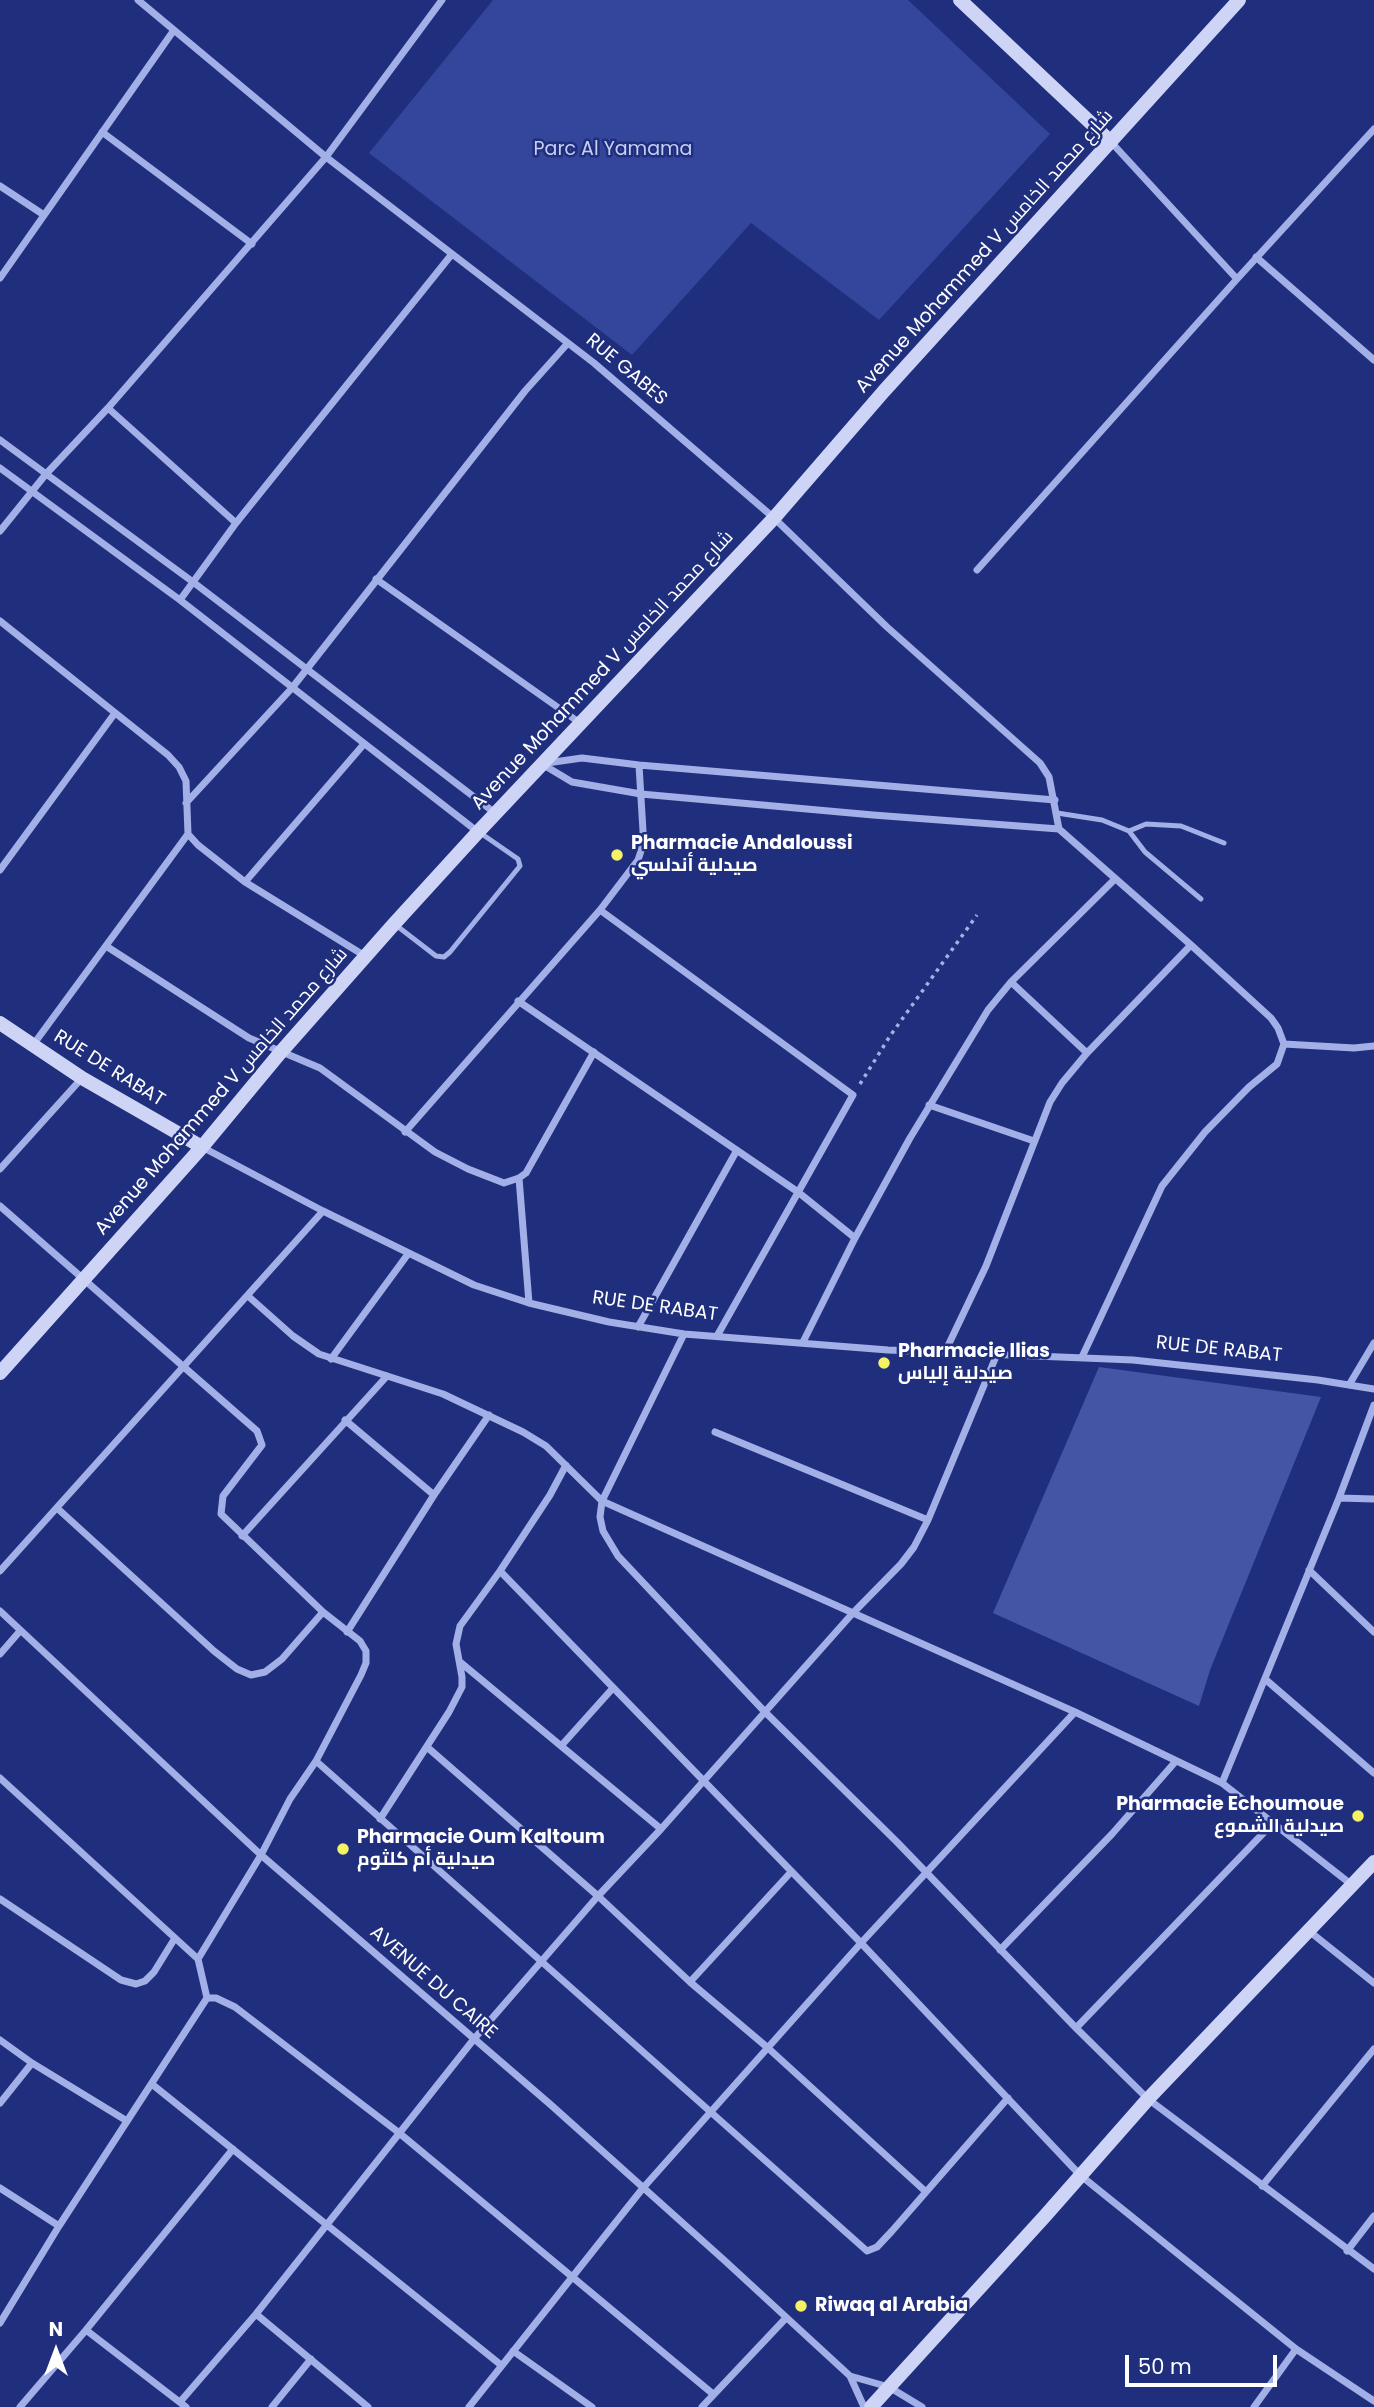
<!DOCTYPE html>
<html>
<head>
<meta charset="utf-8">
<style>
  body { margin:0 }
  #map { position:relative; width:1374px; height:2407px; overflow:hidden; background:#202f7d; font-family:Poppins,sans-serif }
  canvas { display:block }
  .north { position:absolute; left:21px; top:2316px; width:70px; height:70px; -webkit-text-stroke:5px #202f7d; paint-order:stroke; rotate:0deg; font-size:19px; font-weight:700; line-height:28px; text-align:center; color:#fff }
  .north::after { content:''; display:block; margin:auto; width:24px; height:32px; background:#fff; clip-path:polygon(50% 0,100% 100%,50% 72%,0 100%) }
  .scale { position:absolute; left:1125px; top:2355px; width:152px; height:32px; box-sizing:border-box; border:4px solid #fff; border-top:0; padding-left:9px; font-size:21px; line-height:24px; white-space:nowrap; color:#fff; -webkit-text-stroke:5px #202f7d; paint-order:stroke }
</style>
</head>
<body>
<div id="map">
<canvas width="1374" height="2407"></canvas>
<div class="north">N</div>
<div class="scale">50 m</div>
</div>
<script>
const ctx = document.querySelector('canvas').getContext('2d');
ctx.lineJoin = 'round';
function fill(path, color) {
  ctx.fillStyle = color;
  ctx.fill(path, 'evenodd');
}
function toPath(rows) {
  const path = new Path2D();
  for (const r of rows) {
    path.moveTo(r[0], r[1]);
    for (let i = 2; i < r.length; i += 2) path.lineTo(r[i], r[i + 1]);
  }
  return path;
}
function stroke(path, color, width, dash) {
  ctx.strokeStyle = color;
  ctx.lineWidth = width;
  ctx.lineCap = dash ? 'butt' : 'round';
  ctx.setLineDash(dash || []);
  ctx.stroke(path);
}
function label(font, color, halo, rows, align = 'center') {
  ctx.font = font + ' Poppins,Cairo,sans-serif';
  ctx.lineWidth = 5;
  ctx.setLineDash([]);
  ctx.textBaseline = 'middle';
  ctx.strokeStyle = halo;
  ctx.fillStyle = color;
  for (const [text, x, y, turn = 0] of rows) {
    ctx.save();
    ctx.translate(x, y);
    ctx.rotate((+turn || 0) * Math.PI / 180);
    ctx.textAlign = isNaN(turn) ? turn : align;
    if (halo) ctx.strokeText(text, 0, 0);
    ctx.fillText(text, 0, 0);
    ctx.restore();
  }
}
fill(toPath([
  [493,0,908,0,1050,134,879,320,751,223,632,355,369,153]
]), '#33469c');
fill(toPath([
  [1099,1367,1321,1397,1210,1670,1199,1706,993,1613]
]), '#4455a5');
stroke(toPath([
  [860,1084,890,1036,977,915]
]), '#a3afe7', 3.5, [3.5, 5]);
stroke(toPath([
  [1057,813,1102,820,1129,831,1145,852,1201,899],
  [1129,831,1146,824,1181,826,1224,843],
  [397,926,436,956,444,957,450,952,520,866,518,859,479,832]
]), '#a3afe7', 5);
stroke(toPath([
  [138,0,326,157,594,363,774,518,887,627,1040,763,1049,777,1059,829,1191,945,1271,1018,1278,1028,1284,1044,1277,1064,1249,1087,1205,1132,1162,1186,1082,1357],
  [102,132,252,244],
  [1111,142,1237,279],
  [0,186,44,215],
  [1256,257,1374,360],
  [0,278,174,30],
  [108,408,236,523],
  [0,440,193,582,495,813],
  [0,468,180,600,478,832],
  [0,531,46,474,108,408,326,157,442,0],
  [977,570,1237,279,1374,129],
  [376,579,580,723],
  [180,600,236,523,452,254],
  [0,621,168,755,179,767,186,781,188,834,198,845,245,882,365,956],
  [547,763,582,758,639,765,1055,800],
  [542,764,572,782,641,794,873,815,1059,829],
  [186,803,292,688,525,391,568,343],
  [0,870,115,713],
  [245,882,364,744],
  [600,910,853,1095,717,1336],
  [106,946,249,1038,320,1068,435,1152,468,1169,504,1183,519,1178,526,1173,594,1052],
  [1011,982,1087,1053],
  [518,1001,798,1192,855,1238],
  [1284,1044,1354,1048,1374,1046],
  [33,1045,188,834],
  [929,1105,1034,1141],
  [405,1132,600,910,638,860,642,848,643,831,639,765],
  [202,1147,323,1211,474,1285,529,1303,609,1322,684,1334,888,1350,1133,1360,1318,1380,1374,1389],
  [0,1169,82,1078],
  [519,1178,529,1303],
  [0,1206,257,1431,262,1445,223,1496,221,1514,323,1612,360,1641,366,1651,366,1663,361,1675,316,1761,290,1799,261,1855,198,1959],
  [248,1296,293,1336,319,1354,443,1394,523,1432,546,1446,602,1501,600,1517,603,1531,618,1556,765,1712,897,1842,1076,2028,1148,2099,1374,2269],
  [638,1327,737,1150],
  [684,1334,602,1501,1075,1712,1208,1776,1222,1783,1352,1885],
  [803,1342,855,1238,910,1138,988,1010,1011,982,1115,879],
  [945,1352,986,1266,1050,1102,1062,1083,1087,1053,1191,945],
  [331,1359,408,1254],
  [1349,1385,1374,1343],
  [345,1420,434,1495],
  [715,1432,928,1520],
  [1339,1498,1374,1499],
  [57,1508,214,1651,237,1669,251,1675,265,1672,282,1659,323,1612],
  [242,1536,387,1376],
  [1309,1570,1374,1632],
  [0,1571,323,1211],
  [500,1571,861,1943,1080,2175,1296,2349,1374,2401],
  [0,1611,261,1855,551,2105,724,2260,850,2376,864,2407],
  [347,1632,434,1495,489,1415],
  [0,1654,20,1631],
  [460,1662,661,1829],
  [1265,1679,1374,1773],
  [561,1746,613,1688],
  [427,1747,598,1896,690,1982,768,2048,925,2191],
  [316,1761,867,2251,877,2247,892,2231,1008,2098],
  [0,1778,198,1959,207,1998,216,1998,235,2007,398,2132,713,2394],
  [1222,1783,1339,1498,1374,1405],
  [380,1819,449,1712,462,1687,462,1677,456,1644,460,1626,500,1571,550,1495,566,1465],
  [0,1899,121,1980,136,1984,145,1981,154,1972,175,1938],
  [1309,1931,1374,1983],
  [1000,1950,1112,1834,1176,1761],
  [690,1982,791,1872],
  [1076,2028,1273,1823],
  [0,2040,32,2063,127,2121],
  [153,2085,501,2365],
  [0,2103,32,2063],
  [1262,2186,1374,2049],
  [0,2188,59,2226],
  [1347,2251,1374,2216],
  [256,2314,368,2407],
  [0,2323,59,2226,207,1998],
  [86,2330,186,2407],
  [513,2351,592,2407],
  [850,2376,889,2387,922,2407],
  [180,2402,256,2314,474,2039,598,1896,661,1829,852,1614,901,1564,914,1547,928,1520,997,1354],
  [20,2407,86,2330,233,2149],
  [272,2407,311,2359],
  [469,2407,643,2188,861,1943,1075,1712],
  [702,2407,786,2318],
  [1254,2407,1296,2349]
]), '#a3afe7', 7);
stroke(toPath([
  [960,0,1111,142],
  [0,1023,82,1078,202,1147],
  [0,1373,202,1147,280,1053,394,924,478,832,774,518,884,391,1239,0],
  [871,2407,1045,2216,1148,2099,1374,1862]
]), '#cdd4f6', 14);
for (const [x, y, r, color] of [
  [617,855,7,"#f5f264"],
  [884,1363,7,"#f5f264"],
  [1358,1816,7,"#f5f264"],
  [343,1849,7,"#f5f264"],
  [801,2306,7,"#f5f264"]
]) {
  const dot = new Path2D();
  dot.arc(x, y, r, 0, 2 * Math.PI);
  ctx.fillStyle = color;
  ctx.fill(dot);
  stroke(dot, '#202f7d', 2.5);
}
label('19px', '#c7cff5', '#202f7d', [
  ["Parc Al Yamama",613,150]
]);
label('19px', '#fff', '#202f7d', [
  ["Avenue Mohammed V شارع محمد الخامس",985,252,-48],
  ["RUE GABES",626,370,40],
  ["Avenue Mohammed V شارع محمد الخامس",603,671,-47],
  ["RUE DE RABAT",109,1069,32],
  ["Avenue Mohammed V شارع محمد الخامس",222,1092,-49],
  ["RUE DE RABAT",655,1307,8],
  ["RUE DE RABAT",1219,1350,6],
  ["AVENUE DU CAIRE",433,1983,41]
]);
label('bold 19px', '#fff', '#202f7d', [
  ["Pharmacie Andaloussi",631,844],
  ["صيدلية أندلسي",631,866],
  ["Pharmacie Ilias",898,1352],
  ["صيدلية إلياس",898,1374],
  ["Pharmacie Echoumoue",1344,1805,"right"],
  ["صيدلية الشموع",1344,1827,"right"],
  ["Pharmacie Oum Kaltoum",357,1838],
  ["صيدلية أم كلثوم",357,1860],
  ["Riwaq al Arabia",815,2306]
], 'left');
</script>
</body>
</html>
